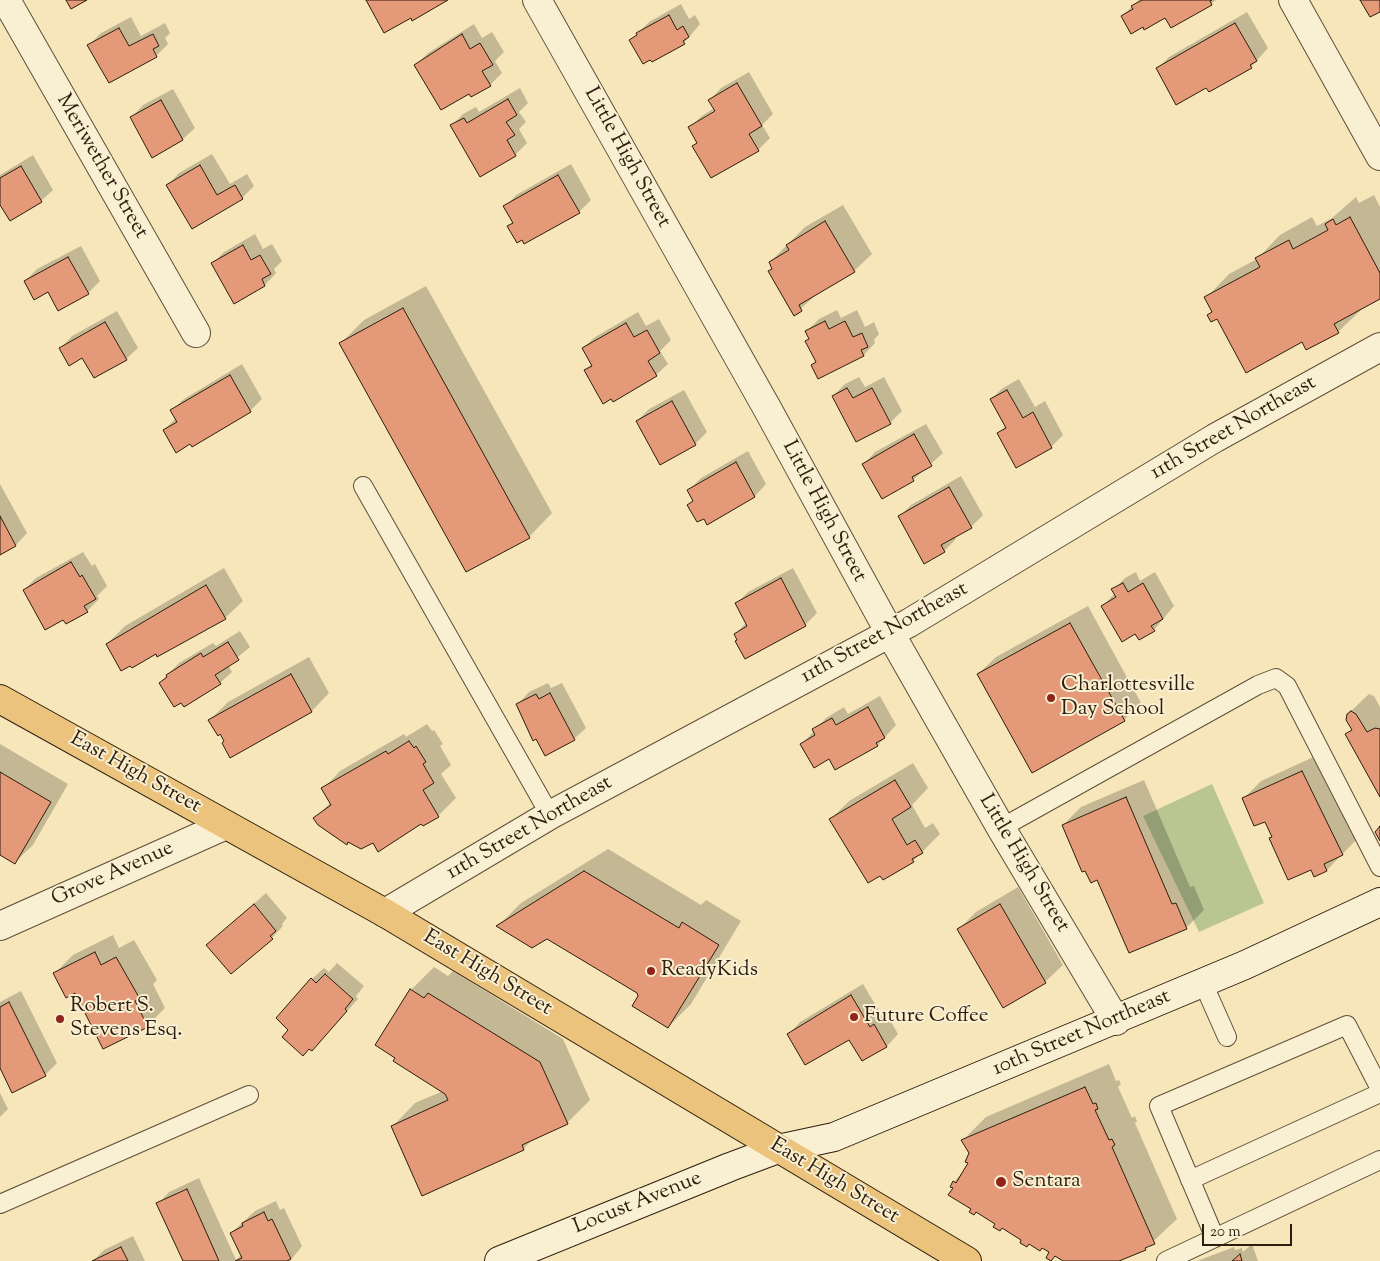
<!DOCTYPE html>
<html>
<head>
<meta charset="utf-8">
<style>
  body { margin:0 }
  #map { position:relative; width:1380px; height:1261px; overflow:hidden; background:#f6e6ba; font-family:"Sorts Mill Goudy",serif }
  canvas { display:block }
  .scale { position:absolute; left:1202px; top:1224px; width:90px; height:22px; box-sizing:border-box; border:2px solid #2d1d0c; border-top:0; padding-left:6px; font-size:15px; line-height:18px; white-space:nowrap; color:#2d1d0c; -webkit-text-stroke:4px #f9efd2; paint-order:stroke }
</style>
</head>
<body>
<div id="map">
<canvas width="1380" height="1261"></canvas>
<div class="scale">20 m</div>
</div>
<script>
const ctx = document.querySelector('canvas').getContext('2d');
ctx.lineJoin = 'round';
function fill(path, color) {
  ctx.fillStyle = color;
  ctx.fill(path, 'evenodd');
}
function toPath(rows) {
  const path = new Path2D();
  for (const r of rows) {
    path.moveTo(r[0], r[1]);
    for (let i = 2; i < r.length; i += 2) path.lineTo(r[i], r[i + 1]);
  }
  return path;
}
function stroke(path, color, width, dash) {
  ctx.strokeStyle = color;
  ctx.lineWidth = width;
  ctx.lineCap = dash ? 'butt' : 'round';
  ctx.setLineDash(dash || []);
  ctx.stroke(path);
}
function label(font, color, halo, rows, align = 'center') {
  ctx.font = font + ' "Sorts Mill Goudy",serif';
  ctx.lineWidth = 4;
  ctx.setLineDash([]);
  ctx.textBaseline = 'middle';
  ctx.strokeStyle = halo;
  ctx.fillStyle = color;
  for (const [text, x, y, turn = 0] of rows) {
    ctx.save();
    ctx.translate(x, y);
    ctx.rotate((+turn || 0) * Math.PI / 180);
    ctx.textAlign = isNaN(turn) ? turn : align;
    if (halo) ctx.strokeText(text, 0, 0);
    ctx.fillText(text, 0, 0);
    ctx.restore();
  }
}
fill(toPath([
  [1212,784,1264,903,1199,932,1143,816]
]), '#bac692');
fill(toPath([
  [1139,0,1216,0,1211,4,1166,16,1143,26,1122,16],
  [681,4,689,19,695,15,700,24,684,43,631,40,649,22],
  [1247,12,1268,48,1251,67,1157,69,1169,57],
  [131,17,141,36,165,23,170,33,165,38,168,44,156,56,89,45,101,33],
  [474,24,482,38,492,32,504,52,495,61,502,73,490,85,469,92,416,65,428,53],
  [749,72,773,114,762,125,770,138,758,150,693,146,698,142,690,127,702,116,714,108,710,100,721,88],
  [720,107,721,109,702,121,702,118],
  [520,88,528,103,519,112,526,122,519,129,527,143,515,155,451,126,463,114,476,107,479,112],
  [173,89,195,128,183,139,153,156,132,117,143,105],
  [212,154,230,184,247,174,254,186,242,198,193,227,168,185,179,173],
  [33,155,53,190,41,201,0,202,0,175],
  [571,164,591,200,579,212,509,226,513,222,505,207,516,195],
  [1374,195,1380,207,1380,298,1362,309,1338,332,1303,341,1209,315,1213,311,1206,298,1229,274,1257,259,1280,235,1312,217,1317,226,1332,218,1356,197,1359,203],
  [843,205,872,254,854,271,819,292,795,314,769,271,773,267,770,262,805,227],
  [255,234,263,249,272,244,282,261,274,269,276,273,265,285,234,302,212,264,224,252],
  [81,246,100,281,88,293,59,309,49,291,25,281,37,269],
  [426,286,552,513,529,537,341,343,364,320],
  [837,310,841,318,857,310,865,327,874,322,879,334,874,340,875,343,864,355,812,365,817,361,807,341,810,338,807,331,819,319],
  [117,311,138,348,126,359,83,357,61,348,72,336],
  [638,312,646,326,659,319,671,340,660,351,668,364,656,375,585,370,592,364,583,348,595,337],
  [242,364,262,399,250,411,191,442,164,430,176,418,172,410,184,399],
  [859,377,865,387,884,377,902,411,890,423,833,396,845,384],
  [1019,379,1035,407,1045,401,1063,435,1052,446,1017,466,998,433,1006,426,991,399,1003,388],
  [684,390,707,432,695,444,637,421,649,409],
  [926,424,943,453,913,480,864,464,875,452],
  [748,451,766,484,755,496,708,523,704,517,689,505,694,499,689,490,701,478],
  [961,476,983,515,971,527,954,536,956,539,944,551,899,517,911,505],
  [0,484,27,533,16,545,0,554],
  [83,552,92,566,95,564,107,586,97,596,99,599,87,611,63,618,24,590,36,578],
  [224,568,243,601,225,618,156,653,107,644,125,626],
  [793,568,817,613,805,625,738,639,735,634,746,623,736,604,748,592],
  [1136,572,1140,581,1155,572,1174,606,1154,630,1136,632,1103,606,1115,593,1113,590,1125,578],
  [1088,606,1141,703,1124,720,978,674,996,657],
  [240,631,250,647,228,665,232,672,220,683,160,683,179,663,213,643,216,646],
  [309,657,329,693,312,711,231,757,225,741,210,720,228,702],
  [548,683,551,688,562,683,586,728,574,739,518,704,529,692],
  [1369,694,1374,696,1380,707,1380,795,1347,735,1353,729,1348,714],
  [880,696,896,725,878,745,836,768,830,757,802,744,826,718,844,707,848,714],
  [427,724,432,731,434,730,443,744,440,746,451,765,441,774,456,798,438,816,373,841,349,841,347,843,331,835,333,832,315,818,331,802,323,789,340,771,404,734,406,737],
  [0,744,68,784,33,845,15,862,0,854],
  [1320,754,1360,836,1327,870,1315,876,1312,868,1273,836,1265,820,1243,799,1261,781],
  [913,763,928,788,912,805,925,828,933,823,940,834,913,861,831,819,849,801],
  [1144,780,1190,887,1194,886,1204,910,1186,928,1098,878,1063,825,1081,807],
  [608,849,701,905,706,900,741,921,691,1004,668,1027,638,993,547,938,498,926,521,903],
  [1018,887,1063,965,1045,982,958,930,976,912],
  [266,893,287,918,282,924,283,926,272,938,231,972,208,945],
  [113,935,119,948,134,940,157,980,153,984,165,1008,147,1026,76,991,55,973,73,955],
  [337,963,364,986,356,996,358,999,324,1037,290,1030,312,979,324,968,329,972],
  [434,967,448,976,453,971,563,1039,590,1100,567,1123,533,1139,523,1149,392,1127,415,1103,443,1091,411,990],
  [863,984,882,1016,886,1013,898,1034,887,1046,863,1060,850,1038,789,1034,800,1022],
  [21,991,57,1063,45,1075,0,1065,0,1002],
  [1109,1064,1116,1081,1119,1080,1121,1084,1118,1087,1132,1118,1135,1116,1137,1121,1135,1123,1177,1219,1145,1249,1111,1261,1066,1261,1056,1255,1052,1260,1048,1258,1051,1252,1023,1239,972,1208,955,1187,954,1182,970,1163,970,1157,963,1140,986,1117],
  [0,1093,8,1109,0,1117],
  [199,1178,236,1260,242,1254,231,1233,255,1211,276,1201,280,1210,284,1208,302,1246,290,1261,184,1261,158,1204,169,1192],
  [133,1236,145,1261,93,1261,104,1250],
  [1252,1244,1258,1261,1197,1261,1234,1247,1235,1250,1242,1248,1243,1252]
]), '#0003');
const building = toPath([
  [66,0,87,0,71,9,66,0],
  [366,0,448,0,412,21,411,18,384,33,366,0],
  [1142,0,1212,0,1210,1,1212,5,1171,28,1165,18,1144,30,1143,27,1131,34,1121,16,1133,9,1131,6,1142,0],
  [1360,0,1380,0,1380,12,1370,17,1360,0],
  [669,15,677,30,683,26,689,37,683,41,685,44,652,62,650,60,643,64,629,40,637,35,636,33,669,15],
  [1235,23,1257,61,1250,65,1252,68,1209,92,1206,88,1176,105,1156,68,1235,23],
  [119,28,129,46,153,34,159,46,153,49,157,57,109,83,87,45,119,28],
  [462,34,470,49,480,43,493,65,482,71,491,86,471,97,469,94,441,110,414,65,462,34],
  [737,83,762,126,749,134,759,151,711,178,692,146,697,143,688,127,715,111,708,100,737,83],
  [508,99,517,115,506,122,515,135,507,140,516,156,480,177,450,125,464,118,467,123,508,99],
  [161,100,183,140,152,158,130,117,161,100],
  [200,165,217,195,235,185,243,199,192,229,166,185,200,165],
  [21,166,42,202,10,221,0,205,0,178,21,166],
  [558,175,580,213,524,244,522,240,517,243,507,226,513,223,503,206,558,175],
  [1350,217,1380,273,1380,299,1334,324,1339,333,1306,350,1302,342,1246,373,1217,319,1211,322,1207,315,1212,312,1204,297,1260,267,1255,258,1289,240,1293,249,1328,230,1325,224,1333,219,1336,225,1350,217],
  [825,221,855,272,799,305,802,311,794,316,768,271,772,269,769,262,789,250,786,245,825,221],
  [243,245,251,260,260,255,271,274,262,279,265,286,234,304,211,263,243,245],
  [68,257,89,294,58,311,48,292,34,300,24,281,68,257],
  [403,308,530,538,466,572,339,343,403,308],
  [825,321,829,329,845,321,853,337,862,333,868,347,861,350,864,356,818,379,811,365,816,362,805,341,809,339,805,331,825,321],
  [105,322,127,360,94,378,82,358,69,366,59,348,105,322],
  [626,323,634,337,647,330,660,353,648,361,657,376,613,402,611,399,603,404,584,370,592,366,582,348,626,323],
  [230,375,251,412,192,447,190,444,176,453,163,430,177,422,170,410,230,375],
  [847,388,853,398,872,388,891,424,856,442,832,396,847,388],
  [1007,390,1023,418,1033,412,1052,448,1016,468,997,433,1006,428,990,399,1007,390],
  [672,401,696,445,660,465,636,421,672,401],
  [914,434,932,466,912,477,914,481,882,499,862,464,914,434],
  [736,462,755,497,707,525,704,519,697,522,687,505,693,501,687,490,736,462],
  [949,487,972,528,941,545,945,552,924,564,898,516,949,487],
  [0,516,16,546,0,555,0,516],
  [71,562,80,577,82,575,96,599,84,606,88,612,66,624,63,620,45,630,23,590,71,562],
  [781,578,806,626,745,659,735,641,737,640,734,634,747,626,735,603,781,578],
  [1123,583,1128,592,1143,583,1163,619,1151,626,1155,631,1139,640,1135,634,1122,642,1101,606,1116,597,1111,589,1123,583],
  [206,585,226,619,157,657,156,654,132,668,130,666,121,671,106,644,206,585],
  [1070,623,1125,721,1032,773,977,674,1070,623],
  [228,642,239,660,215,675,221,684,184,707,181,703,174,707,159,683,167,677,166,675,201,653,203,657,228,642],
  [291,674,312,712,230,758,222,743,224,741,220,734,218,736,208,720,291,674],
  [550,693,575,740,545,756,536,739,533,741,516,704,536,694,539,699,550,693],
  [868,707,885,738,876,743,878,746,835,770,829,759,814,768,800,744,815,735,812,729,832,718,836,725,868,707],
  [1351,711,1356,714,1367,732,1375,728,1380,729,1380,797,1345,734,1352,730,1346,720,1347,714,1351,711],
  [409,741,414,748,416,746,426,762,423,764,434,783,423,790,439,817,423,826,421,824,378,852,373,843,361,849,348,842,347,845,318,825,313,818,331,805,321,788,386,751,388,754,409,741],
  [1302,771,1343,855,1324,864,1327,871,1314,877,1311,870,1288,880,1269,838,1272,837,1265,822,1254,826,1242,798,1302,771],
  [0,772,51,802,15,864,0,855,0,772],
  [895,780,911,807,892,819,907,845,915,840,923,853,912,859,914,862,883,880,880,876,868,883,829,819,895,780],
  [1126,797,1172,904,1176,903,1187,929,1129,953,1097,880,1091,883,1085,871,1082,872,1062,825,1126,797],
  [1380,826,1380,841,1375,832,1380,826],
  [584,871,679,928,682,922,719,945,668,1028,632,1006,638,996,637,993,547,939,532,948,496,926,584,871],
  [254,904,276,931,270,936,273,939,231,974,206,945,254,904],
  [1000,904,1046,983,1003,1008,957,929,1000,904],
  [95,952,101,965,116,957,140,999,135,1001,148,1027,103,1049,75,993,66,998,53,973,95,952],
  [325,974,353,999,345,1009,347,1011,312,1051,309,1049,303,1056,282,1037,288,1030,276,1018,311,978,316,983,325,974],
  [410,989,424,998,428,993,540,1062,568,1124,522,1145,524,1150,422,1196,391,1126,448,1100,445,1094,393,1061,395,1058,375,1045,410,989],
  [851,995,870,1027,874,1024,887,1047,862,1061,849,1040,805,1065,787,1034,851,995],
  [9,1002,46,1076,12,1093,0,1068,0,1007,9,1002],
  [1085,1087,1093,1104,1096,1103,1098,1109,1095,1110,1109,1140,1112,1139,1115,1145,1112,1147,1155,1244,1145,1248,1146,1250,1119,1261,1063,1261,1055,1256,1051,1261,1046,1258,1049,1252,1042,1248,1040,1251,1029,1244,1027,1247,1020,1243,1021,1240,1002,1228,1000,1231,993,1227,995,1224,976,1212,974,1215,969,1212,971,1209,948,1195,953,1188,950,1187,953,1181,956,1183,968,1163,965,1162,969,1153,961,1140,1085,1087],
  [187,1189,219,1261,183,1261,156,1203,187,1189],
  [264,1212,268,1221,272,1219,291,1259,287,1261,235,1261,242,1258,230,1233,243,1226,242,1223,264,1212],
  [121,1247,128,1261,92,1261,121,1247],
  [1240,1254,1242,1261,1232,1261,1240,1254]
]);
fill(building, '#e49978');
stroke(building, '#2d1d0c', 1);
const lane = toPath([
  [363,486,550,815],
  [1001,828,1258,685,1276,678,1287,686,1380,867],
  [1203,983,1227,1037],
  [1190,1180,1380,1093],
  [0,1204,249,1095],
  [1215,1238,1159,1106,1347,1025,1380,1089],
  [1166,1261,1380,1160]
]);
const street = toPath([
  [6,0,196,333],
  [537,0,767,408,890,633,1001,828,1116,1021],
  [1293,0,1380,156],
  [385,913,550,815,909,623,1215,438,1380,347],
  [0,926,226,825]
]);
const secondary = toPath([
  [499,1261,730,1167,778,1149,834,1137,1245,965,1380,902]
]);
const primary = toPath([
  [0,699,385,913,967,1261]
]);
stroke(lane, '#5f4f38', 20);
stroke(street, '#5f4f38', 30);
stroke(secondary, '#2d1d0c', 30);
stroke(primary, '#2d1d0c', 30);
stroke(lane, '#f9efd2', 18);
stroke(street, '#f9efd2', 28);
stroke(secondary, '#f9efd2', 28);
stroke(primary, '#ebc37d', 28);
for (const [x, y, r, color] of [
  [1051,698,5,"#8f2418"],
  [651,971,5,"#8f2418"],
  [854,1017,5,"#8f2418"],
  [60,1019,5,"#8f2418"],
  [1001,1182,6,"#8f2418"]
]) {
  const dot = new Path2D();
  dot.arc(x, y, r, 0, 2 * Math.PI);
  ctx.fillStyle = color;
  ctx.fill(dot);
  stroke(dot, '#f9efd2', 2);
}
label('21px', '#2d1d0c', '#f9efd2', [
  ["Little High Street",626,158,61],
  ["Meriwether Street",101,167,60],
  ["11th Street Northeast",1234,429,-30],
  ["Little High Street",823,512,62],
  ["11th Street Northeast",885,634,-29],
  ["East High Street",135,774,29],
  ["11th Street Northeast",530,829,-30],
  ["Little High Street",1023,864,59],
  ["Grove Avenue",113,875,-24],
  ["East High Street",487,974,31],
  ["10th Street Northeast",1082,1034,-23],
  ["East High Street",834,1182,31],
  ["Locust Avenue",638,1204,-22]
]);
label('21px', '#2d1d0c', '#f9efd2', [
  ["Charlottesville",1061,686],
  ["Day School",1061,710],
  ["ReadyKids",661,971],
  ["Robert S.",70,1007],
  ["Stevens Esq.",70,1031],
  ["Future Coffee",864,1017],
  ["Sentara",1012,1182]
], 'left');
</script>
</body>
</html>
